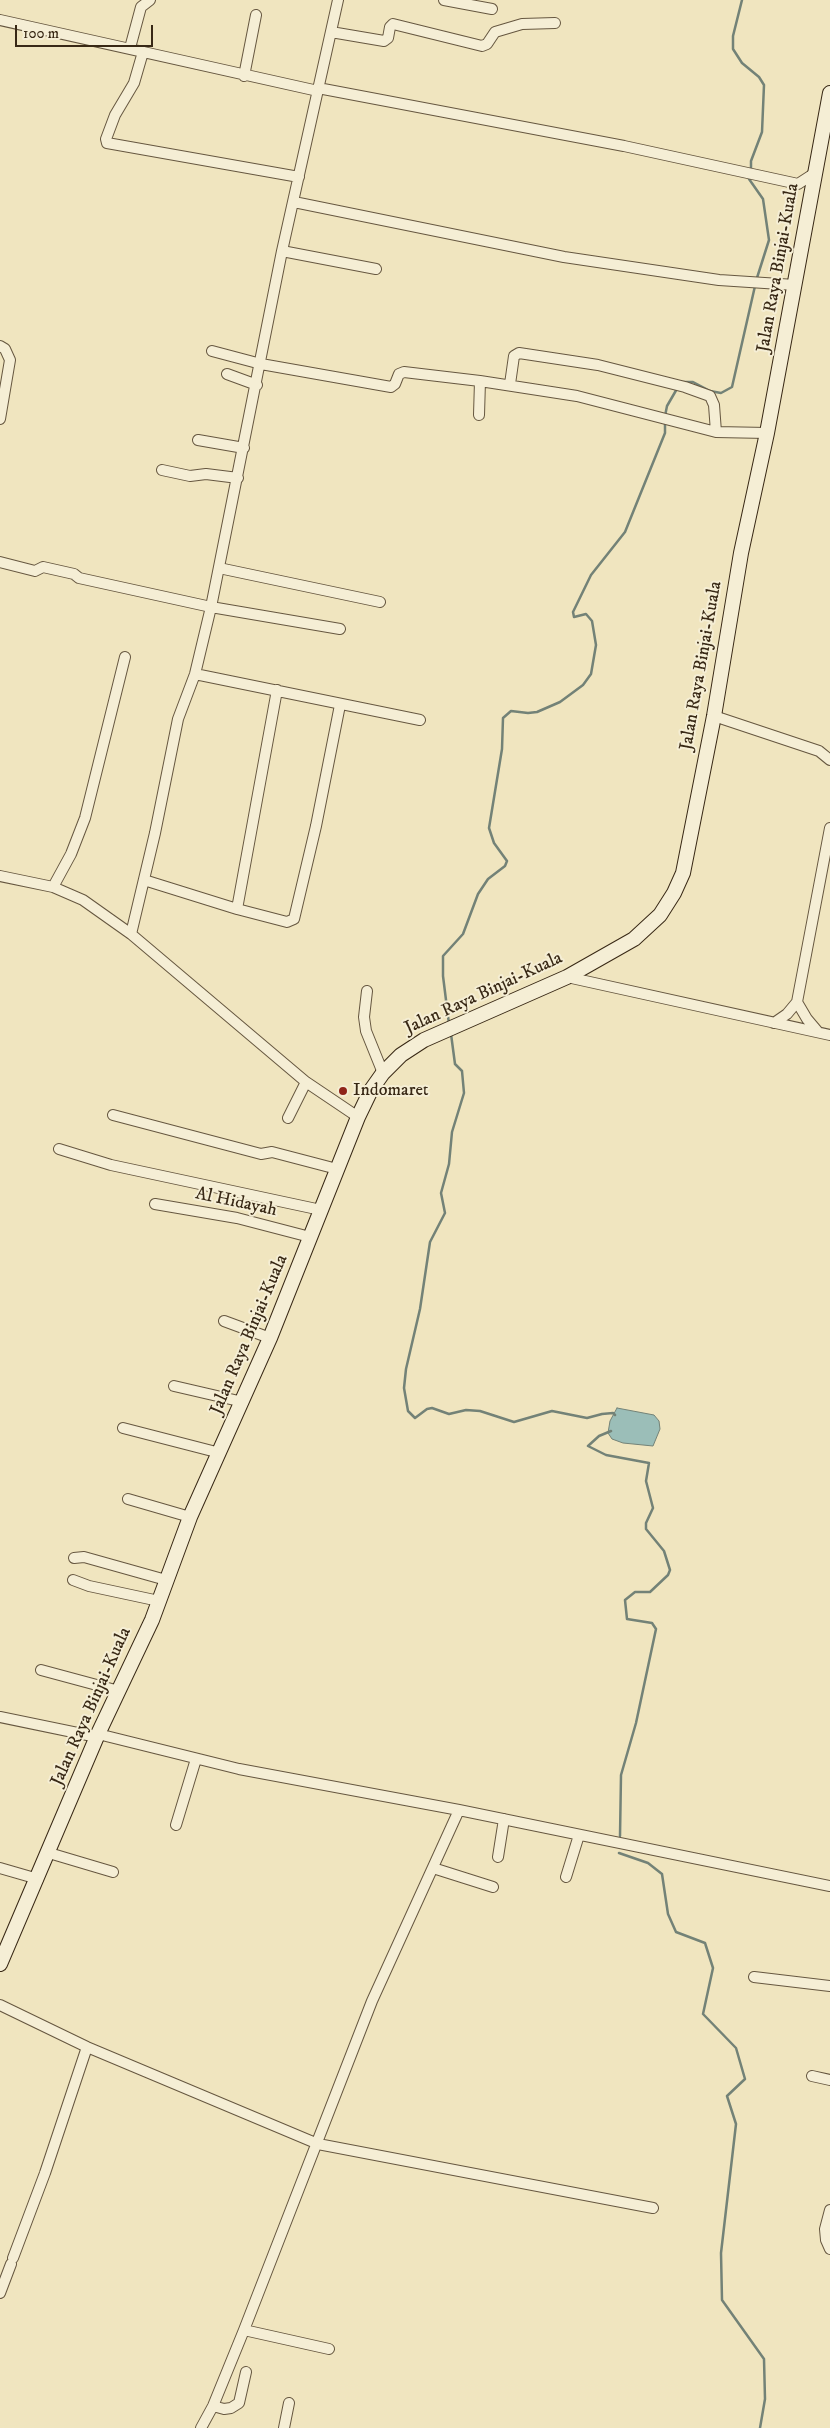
<!DOCTYPE html>
<html>
<head>
<meta charset="utf-8">
<style>
  body { margin:0 }
  #map { position:relative; width:830px; height:2428px; overflow:hidden; background:#f0e5bf; font-family:"IM FELL DW Pica",serif }
  canvas { display:block }
  .scale { position:absolute; left:15px; top:25px; width:138px; height:22px; box-sizing:border-box; border:2px solid #382815; border-top:0; padding-left:6px; font-size:15px; line-height:18px; white-space:nowrap; color:#382815; -webkit-text-stroke:4px #f5eed5; paint-order:stroke }
</style>
</head>
<body>
<div id="map">
<canvas width="830" height="2428"></canvas>
<div class="scale">100 m</div>
</div>
<script>
const ctx = document.querySelector('canvas').getContext('2d');
ctx.lineJoin = 'round';
function fill(path, color) {
  ctx.fillStyle = color;
  ctx.fill(path, 'evenodd');
}
function toPath(rows) {
  const path = new Path2D();
  for (const r of rows) {
    path.moveTo(r[0], r[1]);
    for (let i = 2; i < r.length; i += 2) path.lineTo(r[i], r[i + 1]);
  }
  return path;
}
function stroke(path, color, width, dash) {
  ctx.strokeStyle = color;
  ctx.lineWidth = width;
  ctx.lineCap = dash ? 'butt' : 'round';
  ctx.setLineDash(dash || []);
  ctx.stroke(path);
}
function label(font, color, halo, rows, align = 'center') {
  ctx.font = font + ' "IM FELL DW Pica",serif';
  ctx.lineWidth = 4;
  ctx.setLineDash([]);
  ctx.textBaseline = 'middle';
  ctx.strokeStyle = halo;
  ctx.fillStyle = color;
  for (const [text, x, y, turn = 0] of rows) {
    ctx.save();
    ctx.translate(x, y);
    ctx.rotate((+turn || 0) * Math.PI / 180);
    ctx.textAlign = isNaN(turn) ? turn : align;
    if (halo) ctx.strokeText(text, 0, 0);
    ctx.fillText(text, 0, 0);
    ctx.restore();
  }
}
const water = toPath([
  [617,1408,654,1415,659,1421,660,1429,653,1446,623,1443,612,1439,608,1433,610,1421,617,1408]
]);
fill(water, '#9bbeb8');
stroke(water, '#738277', 1);
stroke(toPath([
  [742,0,733,36,733,49,742,63,759,77,764,85,762,132,751,161,751,170],
  [750,176,749,179,763,199,769,240,756,281],
  [681,382,693,382,710,391,721,393,732,387,755,286],
  [665,416,667,406,678,387],
  [449,1024,443,976,443,956,463,934,478,894,488,879,505,866,507,861,494,843,489,828,502,749,503,718,511,711,528,713,537,712,560,702,583,685,591,674,596,645,592,621,586,614,574,617,573,612,591,575,625,532,665,433,665,421],
  [451,1034,455,1064,462,1071,464,1093,452,1132,449,1164,441,1193,445,1213,430,1242,420,1309,406,1369,404,1388,408,1411,415,1418,427,1409,432,1408,449,1414,466,1410,480,1411,514,1422,552,1411,587,1418,602,1414,613,1413,615,1415],
  [611,1431,599,1436,588,1446,606,1455,649,1463,646,1481,653,1508,646,1523,646,1529,664,1551,670,1570,668,1575,650,1592,635,1592,625,1600,627,1619,652,1623,656,1629,636,1723,621,1775,620,1836],
  [619,1853,648,1863,662,1874,668,1914,676,1932,705,1943,713,1968,703,2014,736,2048,745,2079,727,2096,736,2124,721,2253,722,2300,764,2359,765,2399,760,2428]
]), '#738277', 2.5);
const street = toPath([
  [444,0,492,9],
  [0,20,318,91],
  [331,32,384,41,388,38,390,27,393,24,482,46,487,44,495,32,522,24,555,23],
  [130,48,141,7,150,0],
  [143,52,134,83,115,115,106,139,107,143,299,177],
  [244,76,256,15],
  [318,88,624,146,798,184,815,173],
  [294,202,564,257,719,280,795,285],
  [282,251,376,269],
  [0,346,5,349,10,360,0,419],
  [212,351,261,364,391,387,395,384,399,374,404,372,480,381,479,415],
  [227,374,257,385],
  [480,381,577,396,716,432,767,433],
  [510,384,514,356,519,353,598,365,685,387,710,396,714,405,716,432],
  [198,440,244,448],
  [162,470,190,476,206,474,238,478],
  [0,562,35,571,43,567,74,574,79,578,211,607,340,629],
  [219,568,380,602],
  [195,674,420,720],
  [714,716,819,751,830,760],
  [0,876,53,887,83,900,131,934,306,1082,358,1117],
  [144,880,237,909,277,690],
  [53,887,71,854,85,818,125,657],
  [237,909,287,922,294,919,316,826,340,705],
  [131,934,155,833,178,719,195,674,211,607,282,251,338,0],
  [567,977,830,1035],
  [367,991,364,1017,366,1031,383,1073],
  [797,1002,807,1019,818,1032],
  [774,1023,787,1014,797,1002,830,828],
  [113,1115,261,1154,272,1152,337,1169],
  [288,1118,306,1082],
  [59,1149,111,1165,321,1210],
  [155,1204,237,1218,310,1237],
  [224,1321,270,1338],
  [174,1386,243,1402],
  [123,1428,220,1453],
  [128,1499,190,1517],
  [74,1558,84,1557,166,1580],
  [73,1580,89,1586,159,1601],
  [41,1670,119,1691],
  [0,1717,97,1737],
  [98,1734,239,1769,459,1810,830,1886],
  [176,1825,196,1759],
  [49,1853,113,1872],
  [498,1857,504,1819],
  [0,1868,38,1879],
  [433,1868,493,1887],
  [566,1877,579,1835],
  [754,1977,830,1986],
  [0,2005,87,2047,318,2144,653,2208],
  [812,2076,830,2080],
  [830,2210,825,2229,826,2240,830,2249],
  [13,2258,45,2173,87,2047],
  [0,2293,11,2264],
  [244,2330,329,2349],
  [213,2406,224,2409,231,2408,239,2403,246,2372],
  [201,2428,213,2406,244,2330,372,2001,459,1810],
  [284,2428,289,2403]
]);
const secondary = toPath([
  [0,1964,98,1734,152,1620,190,1517,270,1338,358,1117,371,1090,383,1073,401,1055,424,1040,567,977,634,939,660,915,674,893,683,873,714,716,741,553,767,433,830,93]
]);
stroke(street, '#665740', 12);
stroke(secondary, '#382815', 16);
stroke(street, '#f5eed5', 10);
stroke(secondary, '#f5eed5', 14);
for (const [x, y, r, color] of [
  [343,1091,5,"#8f2418"]
]) {
  const dot = new Path2D();
  dot.arc(x, y, r, 0, 2 * Math.PI);
  ctx.fillStyle = color;
  ctx.fill(dot);
  stroke(dot, '#f5eed5', 2);
}
label('18px', '#382815', '#f5eed5', [
  ["Jalan Raya Binjai-Kuala",779,268,-80],
  ["Jalan Raya Binjai-Kuala",702,666,-80],
  ["Jalan Raya Binjai-Kuala",484,994,-25],
  ["Al Hidayah",236,1203,12],
  ["Jalan Raya Binjai-Kuala",250,1335,-67],
  ["Jalan Raya Binjai-Kuala",92,1707,-66]
]);
label('18px', '#382815', '#f5eed5', [
  ["Indomaret",353,1091]
], 'left');
</script>
</body>
</html>
